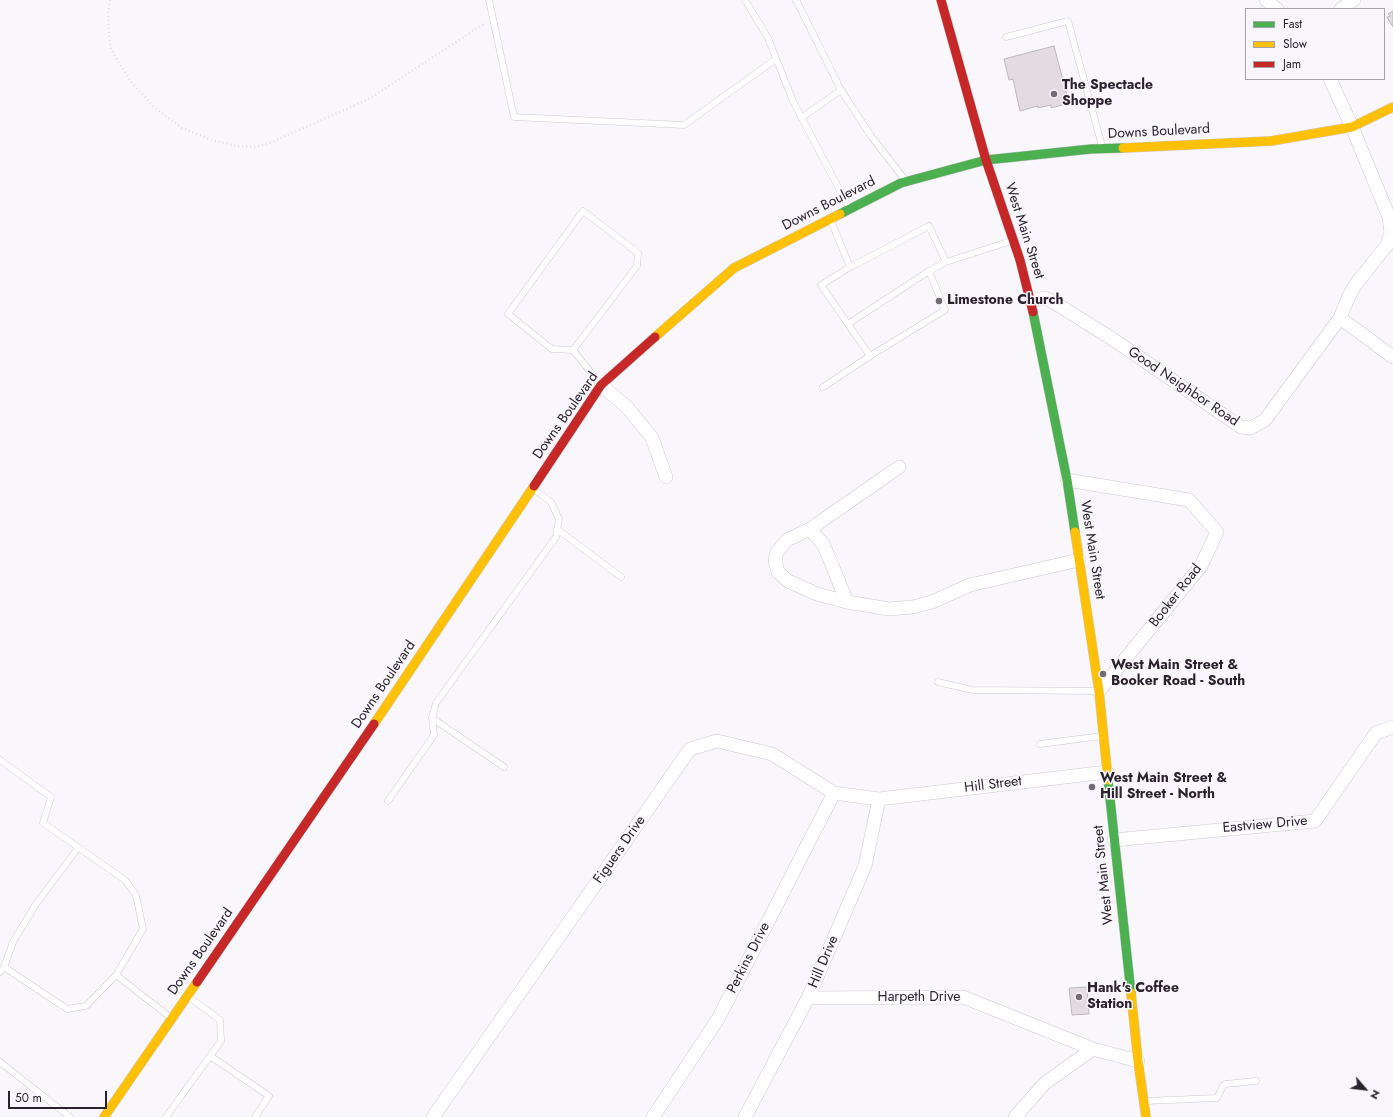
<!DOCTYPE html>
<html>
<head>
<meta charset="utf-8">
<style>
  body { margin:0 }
  #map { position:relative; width:1393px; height:1117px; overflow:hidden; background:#f9f7fb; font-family:Jost,sans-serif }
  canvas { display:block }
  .legend { position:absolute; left:1245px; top:8px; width:140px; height:72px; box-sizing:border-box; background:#faf6fc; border:1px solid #a7a2a9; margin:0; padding:5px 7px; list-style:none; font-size:12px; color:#2a232d }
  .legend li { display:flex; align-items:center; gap:8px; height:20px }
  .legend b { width:20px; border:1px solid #a7a2a9 }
  .north { position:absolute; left:1345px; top:1069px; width:40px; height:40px; -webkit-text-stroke:3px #faf6fc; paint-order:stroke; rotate:118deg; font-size:11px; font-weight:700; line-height:16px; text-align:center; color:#2a232d }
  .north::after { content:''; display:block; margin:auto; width:14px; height:18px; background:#2a232d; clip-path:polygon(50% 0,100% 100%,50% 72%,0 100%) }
  .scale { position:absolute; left:8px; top:1091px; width:99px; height:18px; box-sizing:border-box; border:2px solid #2a232d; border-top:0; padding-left:5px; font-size:12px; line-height:14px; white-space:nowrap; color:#2a232d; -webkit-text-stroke:3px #faf6fc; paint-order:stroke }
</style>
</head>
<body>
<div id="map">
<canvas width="1393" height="1117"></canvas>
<ul class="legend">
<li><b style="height:5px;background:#4caf50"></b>Fast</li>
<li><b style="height:5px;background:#ffc107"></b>Slow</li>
<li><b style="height:5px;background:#c62828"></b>Jam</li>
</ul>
<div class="north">N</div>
<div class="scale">50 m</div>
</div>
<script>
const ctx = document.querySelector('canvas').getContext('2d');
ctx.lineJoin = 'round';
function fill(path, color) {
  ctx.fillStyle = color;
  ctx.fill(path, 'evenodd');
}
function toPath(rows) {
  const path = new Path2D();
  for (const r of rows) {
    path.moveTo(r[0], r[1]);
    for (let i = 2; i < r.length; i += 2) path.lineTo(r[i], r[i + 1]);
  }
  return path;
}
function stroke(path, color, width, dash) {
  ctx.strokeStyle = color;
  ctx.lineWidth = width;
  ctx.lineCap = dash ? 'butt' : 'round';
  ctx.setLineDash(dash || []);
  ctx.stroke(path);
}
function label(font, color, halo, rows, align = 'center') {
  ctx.font = font + ' Jost,sans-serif';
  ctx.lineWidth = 3;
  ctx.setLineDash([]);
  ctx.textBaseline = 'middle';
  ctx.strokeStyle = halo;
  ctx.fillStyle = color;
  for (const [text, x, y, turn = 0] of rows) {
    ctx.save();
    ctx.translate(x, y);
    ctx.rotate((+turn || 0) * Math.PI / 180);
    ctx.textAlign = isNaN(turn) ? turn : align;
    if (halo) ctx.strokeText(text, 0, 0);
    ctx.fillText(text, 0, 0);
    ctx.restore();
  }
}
const building = toPath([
  [1393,11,1393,27,1387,17,1390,16,1388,14,1393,11],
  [1054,46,1069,103,1051,108,1051,105,1038,108,1038,106,1020,111,1013,79,1009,80,1004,59,1054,46],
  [1087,987,1089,1014,1072,1015,1069,988,1087,987]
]);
fill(building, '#e2dce1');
stroke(building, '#beb8bd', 1);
const lane = toPath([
  [489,0,514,117,684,125,776,59],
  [745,0,768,38,793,101,849,208],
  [796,0,841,90,871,136,905,180],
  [1006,37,1068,21,1102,146],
  [801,118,841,90],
  [831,221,850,267,821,285,870,356,945,310,929,271,946,262,929,226,850,267],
  [946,262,1011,241],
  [848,324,929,271],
  [573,350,552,349,508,314,583,211,638,253,637,266,573,350,600,384],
  [823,387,870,356],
  [557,529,621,577],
  [938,682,972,690,1098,691],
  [432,718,504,767],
  [1040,744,1102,736],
  [0,760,51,797,43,823,125,880,136,895,143,929,116,975],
  [388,801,434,735,432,718,436,703,556,537,559,519,551,502,534,489],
  [4,967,13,942,36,904,78,848],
  [0,972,4,967,67,1009,86,1006,116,975,170,1017],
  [210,1056,269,1096,255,1117],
  [0,1062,70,1117],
  [1145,1101,1217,1098,1223,1086,1225,1084,1256,1081],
  [166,1117,221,1041,220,1020,189,997]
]);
const street = toPath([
  [1266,0,1277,9],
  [1341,9,1354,0],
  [1031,301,1044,298,1050,300,1111,338,1241,427,1250,428,1260,423,1265,420,1340,318,1349,296,1356,284,1387,245,1391,233,1389,217,1352,127,1330,79],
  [1340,318,1393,357],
  [601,385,628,408,652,438,666,477],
  [899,467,810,529,787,540,777,552,775,561,778,572,788,581,817,594,847,602,889,609,913,607,932,602,970,585,1079,560],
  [1067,480,1189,500,1217,532,1201,566,1099,691],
  [810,529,823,544,830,560,847,602],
  [1114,840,1315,821,1376,733,1393,727],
  [808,998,963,997,1093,1049],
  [433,1117,690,749,717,741,772,754,834,793,879,799,1107,772],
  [653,1117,718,1019,834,793],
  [745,1117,808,998,865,866,879,799],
  [1015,1117,1045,1083,1093,1049,1138,1061]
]);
const fast = toPath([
  [840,214,901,183,986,160,1091,149,1123,148],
  [1033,312,1067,480,1075,532],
  [1108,780,1131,993]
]);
const slow = toPath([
  [1123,148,1271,141,1352,127,1393,107],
  [655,337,734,268,840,214],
  [1075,532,1099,691,1108,780],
  [374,724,534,486],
  [1131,993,1138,1061,1146,1117],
  [104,1117,197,982]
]);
const jam = toPath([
  [941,0,986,160,1020,260,1033,312],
  [534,486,601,385,655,337],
  [197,982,374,724]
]);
stroke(lane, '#cdc9d0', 7);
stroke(street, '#cdc9d0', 14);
stroke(fast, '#cdc9d0', 10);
stroke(slow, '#cdc9d0', 10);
stroke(jam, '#cdc9d0', 10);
stroke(toPath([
  [110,0,108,13,109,32,111,48,116,58,132,83,155,108,182,128,212,140,236,146,255,147,272,142,369,99,485,23]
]), '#e0dfe1', 2.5, [1, 3]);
stroke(lane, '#fefefe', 6);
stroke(street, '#fefefe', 13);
stroke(fast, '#4caf50', 9);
stroke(slow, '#ffc107', 9);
stroke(jam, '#c62828', 9);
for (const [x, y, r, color] of [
  [1054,94,4,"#726d75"],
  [939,301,4,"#726d75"],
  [1103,674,4,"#726d75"],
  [1092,787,4,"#726d75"],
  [1079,997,4,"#726d75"]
]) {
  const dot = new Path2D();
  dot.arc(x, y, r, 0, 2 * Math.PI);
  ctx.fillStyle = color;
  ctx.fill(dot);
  stroke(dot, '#faf6fc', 1.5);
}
label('bold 14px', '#2a232d', '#faf6fc', [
  ["The Spectacle",1062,86],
  ["Shoppe",1062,102],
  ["Limestone Church",947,301],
  ["West Main Street &",1111,666],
  ["Booker Road - South",1111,682],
  ["West Main Street &",1100,779],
  ["Hill Street - North",1100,795],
  ["Hank's Coffee",1087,989],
  ["Station",1087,1005]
], 'left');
label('14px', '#2a232d', '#faf6fc', [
  ["Downs Boulevard",1159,132,-3],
  ["Downs Boulevard",829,204,-27],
  ["West Main Street",1024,231,72],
  ["Good Neighbor Road",1183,387,34],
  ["Downs Boulevard",566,416,-55],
  ["West Main Street",1092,550,81],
  ["Booker Road",1176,596,-52],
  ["Downs Boulevard",384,685,-56],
  ["Hill Street",993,785,-7],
  ["Eastview Drive",1265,825,-5],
  ["Figuers Drive",620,850,-55],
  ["West Main Street",1104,875,-96],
  ["Downs Boulevard",201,952,-55],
  ["Perkins Drive",749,958,-63],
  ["Hill Drive",824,962,-67],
  ["Harpeth Drive",919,998]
]);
</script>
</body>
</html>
